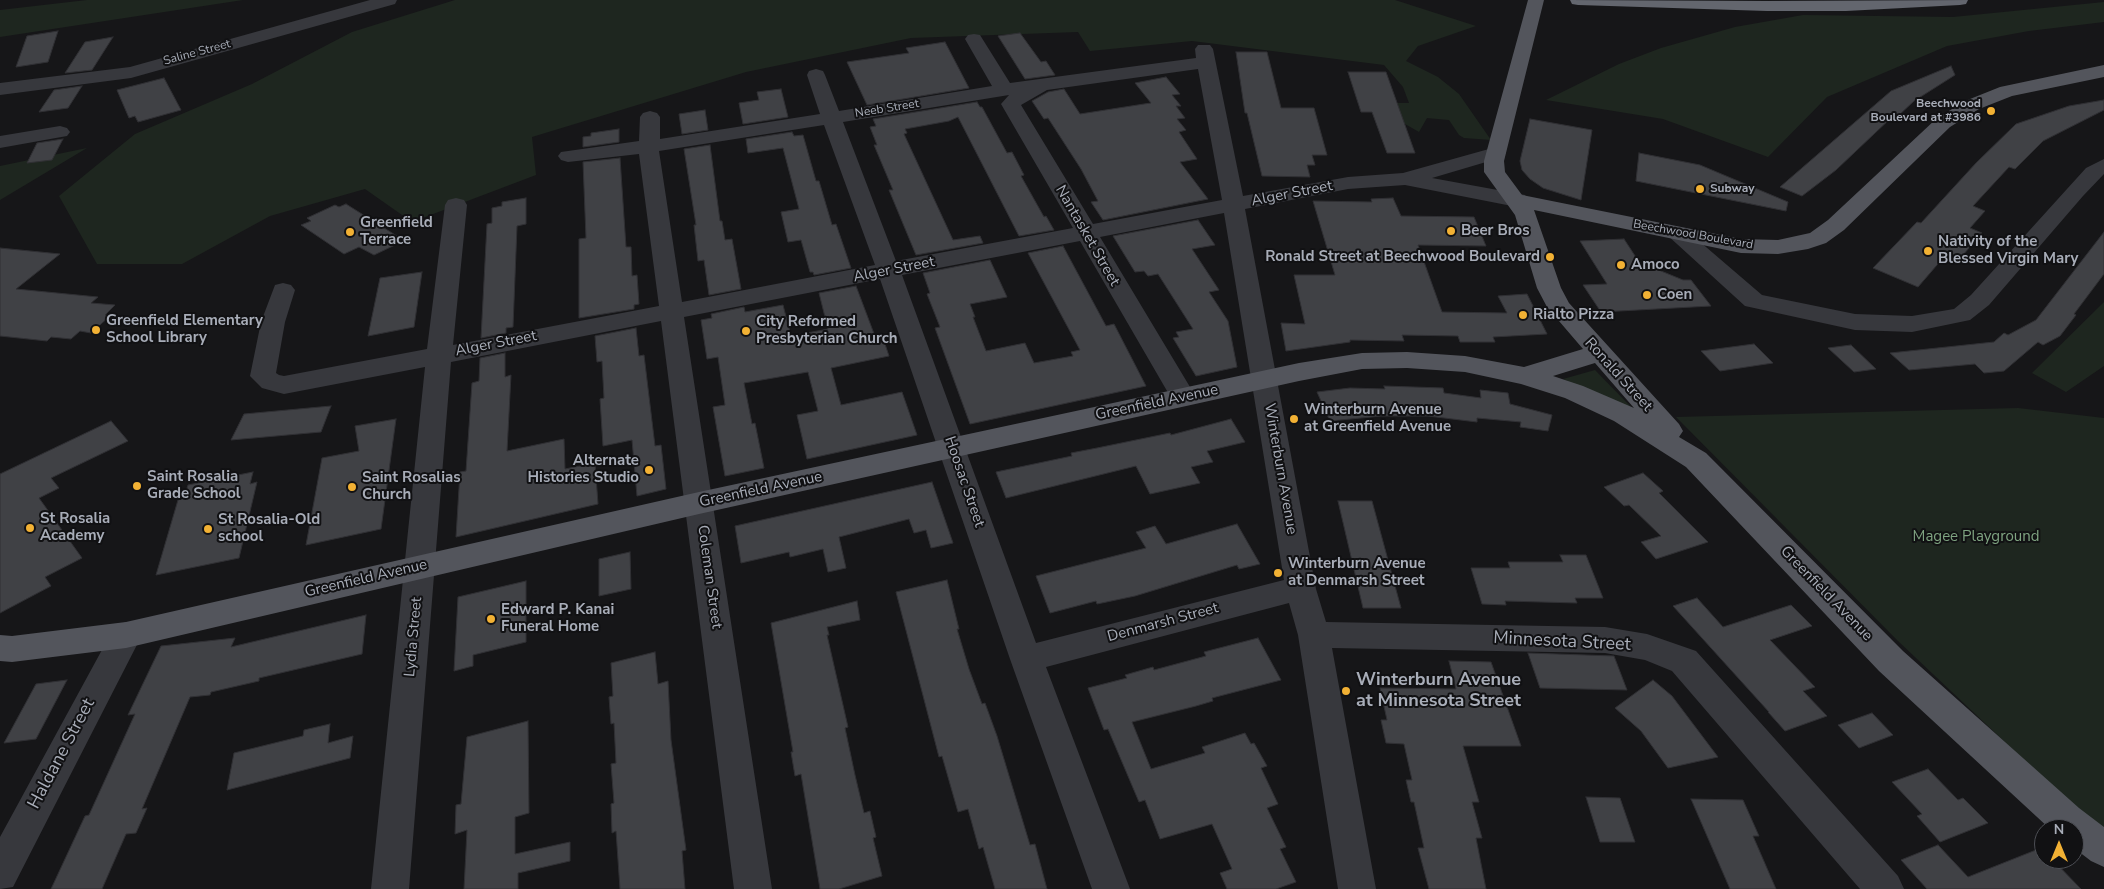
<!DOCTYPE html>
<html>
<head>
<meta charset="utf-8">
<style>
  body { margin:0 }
  #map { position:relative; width:2104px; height:889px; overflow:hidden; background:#161618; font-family:"Nunito Sans",sans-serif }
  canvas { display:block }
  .north { position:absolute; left:2034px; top:819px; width:50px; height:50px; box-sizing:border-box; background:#111113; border:1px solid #4d4f55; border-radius:50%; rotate:0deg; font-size:14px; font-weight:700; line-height:20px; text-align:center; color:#a8adb8 }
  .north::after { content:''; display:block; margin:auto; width:18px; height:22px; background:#f2b134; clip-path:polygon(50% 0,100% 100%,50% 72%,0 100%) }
</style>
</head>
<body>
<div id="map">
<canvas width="2104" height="889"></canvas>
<div class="north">N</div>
</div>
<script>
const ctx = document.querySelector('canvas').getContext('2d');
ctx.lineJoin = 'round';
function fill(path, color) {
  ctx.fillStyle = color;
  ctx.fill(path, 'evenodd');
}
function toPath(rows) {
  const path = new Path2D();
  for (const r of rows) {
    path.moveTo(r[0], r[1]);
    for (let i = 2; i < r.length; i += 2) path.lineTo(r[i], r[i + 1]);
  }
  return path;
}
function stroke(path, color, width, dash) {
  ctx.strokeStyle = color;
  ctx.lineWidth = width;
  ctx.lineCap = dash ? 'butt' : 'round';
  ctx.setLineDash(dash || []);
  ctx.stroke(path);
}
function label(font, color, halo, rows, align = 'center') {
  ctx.font = font + ' "Nunito Sans",sans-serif';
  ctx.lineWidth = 4;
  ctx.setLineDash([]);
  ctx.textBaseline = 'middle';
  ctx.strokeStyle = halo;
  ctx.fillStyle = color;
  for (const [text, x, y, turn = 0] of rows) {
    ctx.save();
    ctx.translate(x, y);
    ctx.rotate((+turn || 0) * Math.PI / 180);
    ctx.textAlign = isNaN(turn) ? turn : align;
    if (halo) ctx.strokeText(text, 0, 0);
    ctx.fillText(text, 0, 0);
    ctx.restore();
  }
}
fill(toPath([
  [87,0,243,0,0,37,0,10],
  [455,0,1395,0,1476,26,1418,46,1406,61,1438,77,1459,94,1491,140,1464,138,1459,135,1449,120,1427,118,1419,132,1391,116,1374,103,1409,103,1403,87,1384,65,1192,41,1090,51,1078,32,911,38,746,72,532,137,536,175,412,222,365,189,270,216,182,264,97,264,59,196,135,134,252,84,352,32],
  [2104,2,2104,22,2029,31,1947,46,1827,97,1768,157,1663,119,1546,100,1619,64,1661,48,1735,27,1803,15,1953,17],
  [87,148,0,200,0,166],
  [2104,302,2104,366,2066,392,2032,373],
  [1595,370,1633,409,1563,379],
  [2018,408,2104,418,2104,831,2080,813,1898,641,1676,417]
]), '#1e261f');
const building = toPath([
  [58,31,48,62,16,67,27,36,58,31],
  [1020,33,1041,62,1046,61,1055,75,1025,79,998,36,1020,33],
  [113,37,92,70,65,73,85,42,113,37],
  [945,42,969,88,867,105,847,62,909,53,906,48,945,42],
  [1236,52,1267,52,1281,108,1314,108,1327,155,1312,155,1315,165,1307,165,1310,177,1262,176,1247,113,1245,113,1236,52],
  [1951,66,1955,75,1914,101,1897,117,1893,116,1836,170,1802,196,1780,187,1891,91,1951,66],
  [1348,72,1386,72,1415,153,1387,153,1372,112,1361,112,1348,72],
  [1166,77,1180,94,1172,95,1181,106,1176,106,1185,118,1177,119,1186,130,1179,132,1197,159,1180,162,1208,199,1103,220,1091,202,1098,201,1081,169,1048,118,1044,119,1032,101,1048,92,1064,89,1080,114,1144,104,1151,103,1135,83,1166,77],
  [164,78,181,110,138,122,135,116,129,118,117,90,164,78],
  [82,86,68,108,39,112,54,90,82,86],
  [781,89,788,117,743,124,739,103,759,100,757,92,781,89],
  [2104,100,2104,110,2043,141,2015,169,2009,167,1973,206,1985,211,1970,228,1982,233,1956,263,1943,258,1918,287,1873,268,1917,222,1921,223,1976,163,2016,124,2069,106,2104,100],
  [977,102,980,107,982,107,1007,153,1012,152,1024,175,1021,176,1044,217,1046,216,1054,230,1019,236,958,117,949,121,905,129,907,133,904,134,953,240,980,236,983,243,916,255,889,190,893,190,874,145,877,145,870,127,876,126,873,119,977,102],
  [705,110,708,130,682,134,679,114,705,110],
  [1530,119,1592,130,1581,200,1543,188,1530,179,1522,170,1520,161,1530,119],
  [619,129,619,142,583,147,583,137,591,136,591,133,619,129],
  [792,132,794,136,803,135,816,181,819,181,832,225,836,224,851,268,814,275,813,272,810,272,801,240,788,242,781,212,799,209,783,148,748,153,746,139,792,132],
  [63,139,52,160,27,163,37,143,63,139],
  [710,145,720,221,722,221,725,240,732,239,741,289,709,295,704,260,698,261,694,225,696,225,684,149,710,145],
  [1639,153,1700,165,1788,202,1786,211,1636,181,1639,153],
  [620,158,626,247,631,247,632,276,637,275,639,304,634,305,634,309,579,318,579,239,586,238,583,162,620,158],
  [526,198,526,224,517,226,513,327,506,328,506,333,481,338,487,224,492,223,492,208,502,206,502,202,526,198],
  [1393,198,1401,216,1474,217,1486,246,1418,245,1442,312,1507,313,1498,296,1527,294,1547,334,1493,337,1495,342,1460,342,1458,336,1402,335,1404,341,1350,340,1350,342,1286,351,1281,323,1305,324,1294,275,1335,275,1313,201,1372,202,1371,199,1393,198],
  [346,204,400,238,392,242,395,245,374,255,359,247,344,254,301,225,311,221,307,218,335,205,339,207,346,204],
  [1198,220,1215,245,1192,249,1219,290,1209,292,1228,321,1237,367,1196,376,1173,338,1179,337,1176,332,1193,329,1158,274,1148,276,1144,271,1135,272,1113,236,1198,220],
  [2104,232,2104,274,2074,314,2076,315,2060,336,2043,345,2038,342,2004,371,1984,373,1975,364,1909,370,1890,353,1994,342,2004,333,2008,335,2036,320,2104,232],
  [1624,239,1639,262,1683,280,1691,280,1711,306,1601,312,1583,285,1607,284,1580,241,1624,239],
  [1063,246,1106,326,1114,324,1146,386,970,424,935,328,940,327,927,294,930,293,923,273,990,260,1007,297,970,304,975,317,973,317,986,351,1025,343,1034,363,1073,356,1071,352,1080,350,1028,253,1063,246],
  [0,248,60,254,16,289,98,297,91,303,115,305,105,315,111,315,91,333,80,331,71,339,51,337,47,341,0,336,0,248],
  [422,272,414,327,368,336,380,278,422,272],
  [856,286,876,339,883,338,889,356,831,368,841,405,902,392,917,435,807,459,797,415,818,411,808,372,744,383,752,424,755,423,764,468,725,476,713,407,725,405,718,357,707,359,701,320,712,318,711,314,744,307,745,312,783,305,791,336,828,329,819,293,856,286],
  [636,328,639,356,644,355,655,446,661,445,666,489,637,496,632,440,603,446,600,399,604,398,602,361,597,362,595,336,636,328],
  [1754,344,1773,363,1720,371,1701,351,1754,344],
  [1851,345,1876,369,1854,372,1828,348,1851,345],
  [505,353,505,377,511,375,507,451,564,439,565,469,595,463,598,504,456,537,460,472,466,471,472,383,479,381,480,358,505,353],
  [1384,386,1443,388,1444,393,1481,398,1480,390,1508,393,1510,404,1552,415,1548,431,1520,427,1521,422,1477,418,1477,422,1428,416,1381,416,1330,421,1317,392,1350,388,1385,389,1384,386],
  [331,406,321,432,231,440,244,414,331,406],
  [396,419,381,529,306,545,322,458,359,451,355,426,396,419],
  [1231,419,1245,442,1207,451,1213,462,1191,467,1200,483,1150,494,1136,466,1006,498,996,472,1072,456,1071,453,1097,448,1170,433,1171,435,1231,419],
  [111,421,128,441,51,478,59,488,39,498,82,558,45,577,51,586,0,613,0,474,111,421],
  [253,472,250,484,257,482,239,558,156,575,178,500,184,498,188,485,253,472],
  [1643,473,1663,491,1659,493,1708,542,1656,559,1641,542,1661,536,1629,505,1624,506,1604,487,1643,473],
  [932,482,953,543,931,548,926,530,914,533,909,519,839,537,846,568,828,572,823,549,790,557,789,552,741,563,735,526,932,482],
  [1338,501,1372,501,1401,608,1363,608,1338,501],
  [1237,524,1260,564,1239,569,1237,565,1135,596,1097,604,1096,601,1050,613,1036,576,1146,548,1136,532,1155,526,1166,544,1237,524],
  [630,552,631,589,599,596,599,559,630,552],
  [1560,555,1586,555,1603,598,1575,598,1577,603,1505,601,1506,605,1482,604,1471,568,1510,568,1508,562,1563,562,1560,555],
  [947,580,959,629,957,629,969,669,982,704,985,703,997,736,1030,845,1035,844,1047,889,995,889,983,847,979,849,968,809,958,812,942,756,939,757,896,592,947,580],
  [526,581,526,642,473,655,473,666,454,671,458,597,526,581],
  [1697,598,1723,627,1791,605,1812,626,1770,640,1815,687,1803,691,1827,716,1785,731,1768,712,1769,712,1673,606,1697,598],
  [857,601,860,620,827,627,829,635,827,635,848,727,845,728,855,775,864,813,870,811,876,837,873,838,882,876,839,889,820,889,801,774,795,776,791,752,793,752,771,623,857,601],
  [366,615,362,654,259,678,259,681,211,692,210,695,190,697,142,809,147,808,136,833,126,834,102,889,51,889,85,816,89,815,135,714,128,715,161,646,235,638,231,647,366,615],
  [1258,638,1281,680,1212,698,1213,701,1196,706,1132,722,1151,769,1205,753,1202,747,1245,733,1251,744,1254,743,1267,766,1261,768,1278,804,1267,808,1286,847,1280,849,1296,882,1276,889,1227,889,1220,873,1232,869,1212,824,1160,839,1145,800,1139,802,1108,729,1104,730,1088,688,1127,678,1125,675,1153,667,1154,670,1206,656,1204,652,1258,638],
  [655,652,658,684,668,681,671,740,686,850,682,851,685,889,620,889,616,831,612,833,611,804,614,803,611,764,616,763,614,723,611,724,609,697,613,696,611,663,655,652],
  [1528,653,1614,656,1627,690,1540,688,1528,653],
  [1449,661,1491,662,1521,746,1463,746,1479,802,1472,802,1482,838,1476,838,1486,889,1429,889,1418,848,1424,848,1414,802,1411,802,1406,780,1412,780,1404,744,1386,743,1381,720,1387,720,1380,688,1456,689,1449,661],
  [67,680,36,739,4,743,36,684,67,680],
  [1653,680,1672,696,1718,757,1668,768,1641,731,1615,708,1653,680],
  [1872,713,1893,735,1859,748,1838,725,1872,713],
  [528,721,529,813,515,817,515,854,570,842,570,861,518,873,518,889,464,889,467,830,455,834,456,805,461,804,467,737,528,721],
  [330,724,328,743,353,736,350,758,227,790,234,753,303,736,304,730,330,724],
  [1928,769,1958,800,1963,798,1988,823,1940,842,1917,816,1922,814,1892,782,1928,769],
  [1586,797,1620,798,1635,842,1600,842,1586,797],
  [1691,799,1743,800,1759,836,1753,836,1776,889,1730,889,1691,799],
  [1938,845,1968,877,2041,848,2044,851,2044,859,2052,859,2081,889,1927,889,1901,860,1938,845]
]);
fill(building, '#404145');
stroke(building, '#303034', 1);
fill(toPath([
  [370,0,397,0,395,4,131,78,0,95,0,83,130,67,370,0],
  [974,34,980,35,1010,83,1196,58,1195,49,1198,45,1210,45,1213,49,1243,196,1348,177,1403,173,1496,147,1503,149,1506,153,1503,157,1432,178,1525,195,1528,200,1525,205,1517,207,1405,185,1348,189,1245,209,1316,589,1326,622,1605,627,1647,634,1696,651,1898,876,1904,889,1860,889,1672,671,1645,660,1605,653,1332,648,1376,889,1338,889,1298,635,1289,603,1046,667,1130,889,1092,889,1010,659,880,279,684,317,772,889,734,889,661,321,451,362,409,889,371,889,425,367,284,394,262,388,250,376,261,322,275,285,283,283,291,285,295,290,285,322,276,373,279,375,284,376,427,349,445,205,448,200,456,198,464,200,467,205,453,345,659,306,639,154,568,162,561,160,558,156,561,152,639,141,640,117,643,113,650,111,657,113,660,117,660,139,820,114,807,75,809,71,816,69,823,71,825,75,839,111,992,86,965,39,968,35,974,34],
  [1198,69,1222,200,1093,224,1021,105,1047,90,1198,69],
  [1009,95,1001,104,1073,228,896,261,843,122,1009,95],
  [824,125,875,265,682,302,659,151,824,125],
  [1224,213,1284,580,1036,643,902,275,1080,241,1174,403,1183,406,1192,403,1196,397,1100,237,1224,213],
  [60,126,67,128,70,132,67,136,0,148,0,136,60,126],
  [2104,159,2104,174,2083,196,1989,305,1970,320,1912,332,1855,330,1745,306,1666,234,1669,229,1677,227,1685,229,1762,295,1855,314,1912,316,1954,309,1971,295,2086,168,2104,159],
  [126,622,137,626,142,635,13,887,0,889,0,837,115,626,126,622]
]), '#37383d');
fill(toPath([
  [1528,0,1544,0,1504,161,1505,172,1522,195,1741,239,1778,240,1810,233,1828,220,1936,119,1965,101,2000,87,2104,65,2104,77,2012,96,1979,109,1950,127,1844,230,1826,243,1808,249,1778,254,1741,253,1534,210,1561,288,1569,303,1679,424,1683,431,1679,437,1706,453,1903,651,2079,808,2104,827,2104,867,2091,861,2074,848,2074,829,2050,829,1879,671,1686,467,1614,421,1565,398,1521,384,1465,372,1407,368,1362,369,1299,381,699,514,126,648,12,662,0,661,0,635,12,636,126,622,699,492,1299,363,1362,353,1407,352,1465,356,1524,367,1583,349,1547,307,1537,288,1515,215,1484,172,1484,161,1528,0],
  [1595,363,1634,408,1583,386,1553,376,1595,363]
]), '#53555c');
fill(toPath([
  [1570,0,1767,1,1968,0,1966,4,1960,5,1846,11,1767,11,1578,5,1572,4,1570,0]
]), '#63666e');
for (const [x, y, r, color] of [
  [1991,111,5,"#f2b134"],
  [1700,189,5,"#f2b134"],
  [1451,231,5,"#f2b134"],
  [350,232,5,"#f2b134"],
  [1928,251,5,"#f2b134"],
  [1550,257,5,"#f2b134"],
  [1621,265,5,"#f2b134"],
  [1647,295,5,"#f2b134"],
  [1523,315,5,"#f2b134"],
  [96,330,5,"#f2b134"],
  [746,331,5,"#f2b134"],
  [1294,419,5,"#f2b134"],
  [649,470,5,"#f2b134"],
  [137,486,5,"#f2b134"],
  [352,487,5,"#f2b134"],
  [30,528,5,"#f2b134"],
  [208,529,5,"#f2b134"],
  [1278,573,5,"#f2b134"],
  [491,619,5,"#f2b134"],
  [1346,691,5,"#f2b134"]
]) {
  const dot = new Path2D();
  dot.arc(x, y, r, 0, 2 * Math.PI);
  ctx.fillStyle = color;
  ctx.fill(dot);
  stroke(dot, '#111113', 2);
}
label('12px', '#a8adb8', '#111113', [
  ["Saline Street",197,53,-15],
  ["Neeb Street",887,109,-9],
  ["Beechwood Boulevard",1693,235,10]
]);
label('bold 12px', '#a8adb8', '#111113', [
  ["Beechwood",1981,104],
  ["Boulevard at #3986",1981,118],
  ["Subway",1710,189,"left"]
], 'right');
label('15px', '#a8adb8', '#111113', [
  ["Alger Street",1292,194,-11],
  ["Nantasket Street",1087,236,60],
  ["Alger Street",894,270,-11],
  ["Alger Street",496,344,-11],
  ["Ronald Street",1618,375,48],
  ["Greenfield Avenue",1157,403,-12],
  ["Winterburn Avenue",1280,469,80],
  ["Hoosac Street",964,482,71],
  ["Greenfield Avenue",761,490,-12],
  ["Coleman Street",709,577,82],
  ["Greenfield Avenue",366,579,-13],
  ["Greenfield Avenue",1826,594,46],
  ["Denmarsh Street",1163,623,-15],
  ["Lydia Street",414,637,-85]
]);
label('bold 15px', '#a8adb8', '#111113', [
  ["Greenfield",360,223],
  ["Terrace",360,240],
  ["Beer Bros",1461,231],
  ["Nativity of the",1938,242],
  ["Blessed Virgin Mary",1938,259],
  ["Ronald Street at Beechwood Boulevard",1540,257,"right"],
  ["Amoco",1631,265],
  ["Coen",1657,295],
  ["Rialto Pizza",1533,315],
  ["Greenfield Elementary",106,321],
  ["School Library",106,338],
  ["City Reformed",756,322],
  ["Presbyterian Church",756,339],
  ["Winterburn Avenue",1304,410],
  ["at Greenfield Avenue",1304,427],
  ["Alternate",639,461,"right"],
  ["Histories Studio",639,478,"right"],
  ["Saint Rosalia",147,477],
  ["Grade School",147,494],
  ["Saint Rosalias",362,478],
  ["Church",362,495],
  ["St Rosalia",40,519],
  ["Academy",40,536],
  ["St Rosalia-Old",218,520],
  ["school",218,537],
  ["Winterburn Avenue",1288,564],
  ["at Denmarsh Street",1288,581],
  ["Edward P. Kanai",501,610],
  ["Funeral Home",501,627]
], 'left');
label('15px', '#7fa381', '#111113', [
  ["Magee Playground",1976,537]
]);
label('18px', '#a8adb8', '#111113', [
  ["Minnesota Street",1562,642,3],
  ["Haldane Street",62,754,-62]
]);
label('bold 18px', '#a8adb8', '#111113', [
  ["Winterburn Avenue",1356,681],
  ["at Minnesota Street",1356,702]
], 'left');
</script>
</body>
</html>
